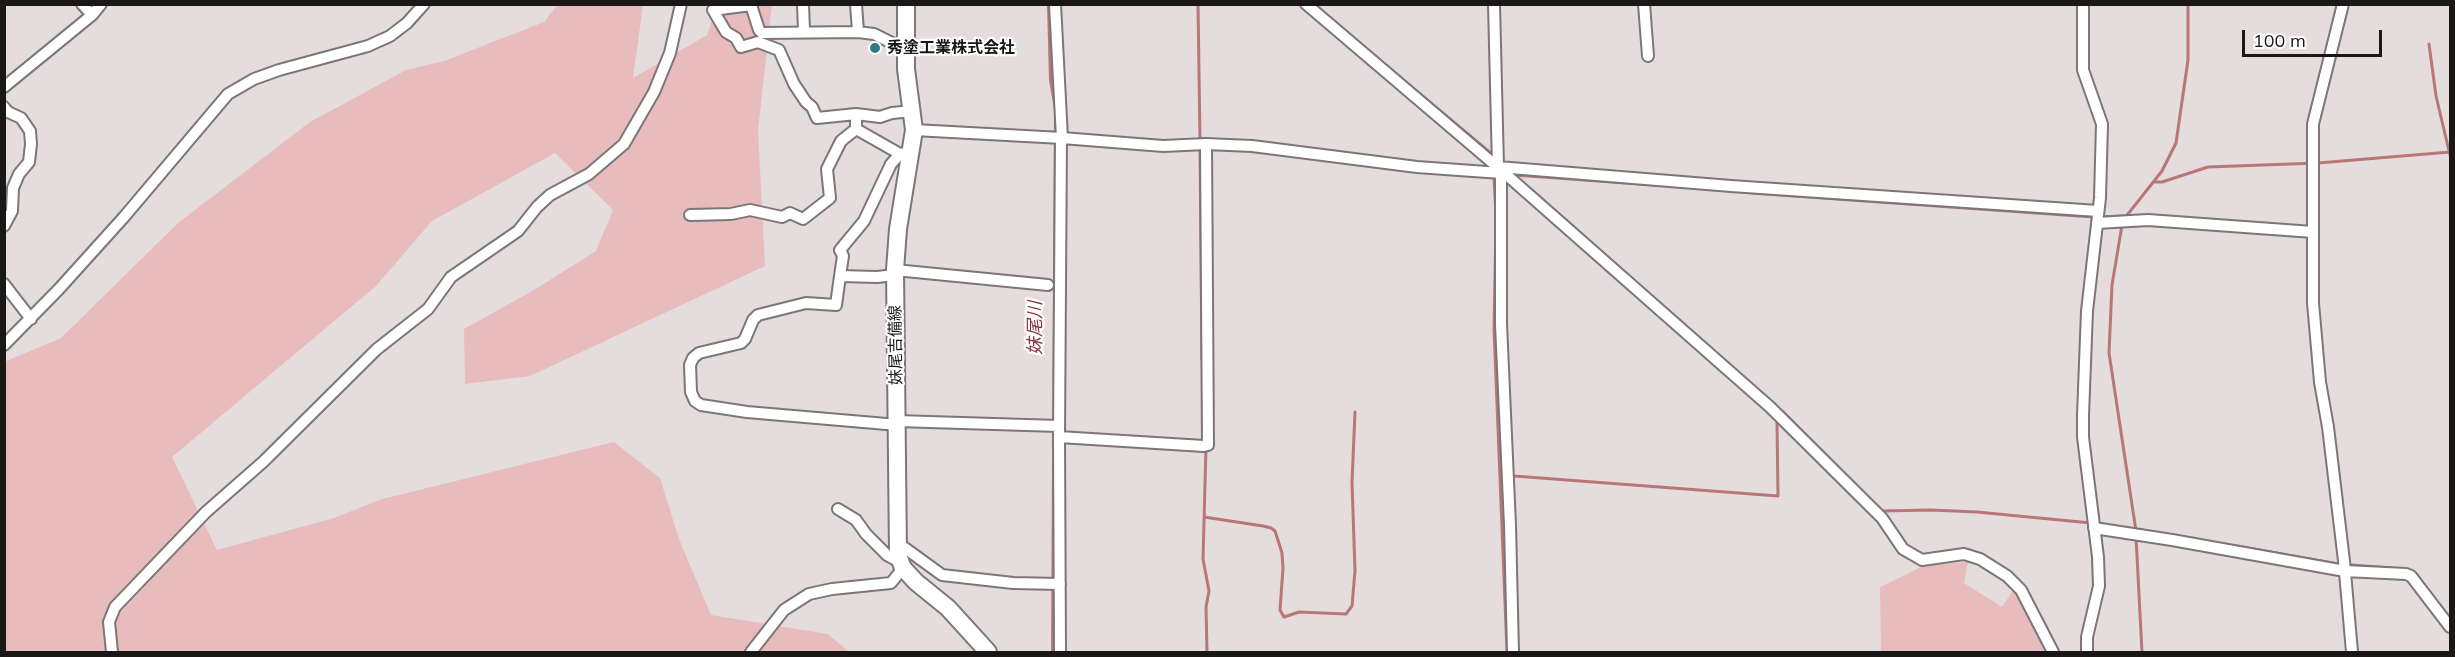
<!DOCTYPE html>
<html>
<head>
<meta charset="utf-8">
<style>
  body { margin:0 }
  #map { position:relative; width:2455px; height:657px; overflow:hidden; background:#e5dddd; font-family:Mulish,sans-serif }
  canvas { display:block }
  .frame { position:absolute; inset:0; border:6px solid #1a1717; pointer-events:none }
  .scale { position:absolute; left:2242px; top:30px; width:140px; height:27px; box-sizing:border-box; border:3px solid #1a1717; border-top:0; padding-left:8px; font-size:18px; line-height:21px; white-space:nowrap; color:#1a1717; -webkit-text-stroke:4px #fff; paint-order:stroke }
</style>
</head>
<body>
<div id="map">
<canvas width="2455" height="657"></canvas>
<div class="frame"></div>
<div class="scale">100 m</div>
</div>
<script>
const ctx = document.querySelector('canvas').getContext('2d');
ctx.lineJoin = 'round';
function fill(path, color) {
  ctx.fillStyle = color;
  ctx.fill(path, 'evenodd');
}
function toPath(rows) {
  const path = new Path2D();
  for (const r of rows) {
    path.moveTo(r[0], r[1]);
    for (let i = 2; i < r.length; i += 2) path.lineTo(r[i], r[i + 1]);
  }
  return path;
}
function stroke(path, color, width, dash) {
  ctx.strokeStyle = color;
  ctx.lineWidth = width;
  ctx.lineCap = dash ? 'butt' : 'round';
  ctx.setLineDash(dash || []);
  ctx.stroke(path);
}
function label(font, color, halo, rows, align = 'center') {
  ctx.font = font + ' Mulish,"Noto Sans JP",sans-serif';
  ctx.lineWidth = 4.5;
  ctx.setLineDash([]);
  ctx.textBaseline = 'middle';
  ctx.strokeStyle = halo;
  ctx.fillStyle = color;
  for (const [text, x, y, turn = 0] of rows) {
    ctx.save();
    ctx.translate(x, y);
    ctx.rotate((+turn || 0) * Math.PI / 180);
    ctx.textAlign = isNaN(turn) ? turn : align;
    if (halo) ctx.strokeText(text, 0, 0);
    ctx.fillText(text, 0, 0);
    ctx.restore();
  }
}
fill(toPath([
  [557,5,643,5,633,78,707,35,717,5,772,5,758,130,765,266,530,376,465,384,464,329,534,290,596,251,613,210,555,153,432,221,376,286,172,457,217,550,334,518,382,499,614,442,660,478,679,539,711,615,828,634,849,652,5,652,4,362,61,338,178,223,310,122,406,70,444,61,544,22],
  [1968,562,1964,583,2002,607,2014,589,2049,652,1881,652,1880,587,1923,566]
]), '#e8bcbc');
fill(toPath([
  [1047,5,1053,5,1059,100,1057,652,1051,652,1054,109,1049,80]
]), '#b87678');
stroke(toPath([
  [1198,4,1200,141],
  [2429,44,2436,96,2450,155],
  [1390,69,1493,155],
  [1200,147,1202,360],
  [1514,175,1683,187],
  [1494,178,1496,215],
  [2153,182,2162,182,2208,167,2318,163,2450,152],
  [1533,191,1783,412,1882,511,1931,510,1977,512,2091,523],
  [1752,193,2093,217,2125,216],
  [2124,219,2162,171,2176,143,2188,60,2188,4],
  [1496,225,1494,329,1507,652],
  [2122,225,2112,285,2109,353,2136,531],
  [1206,447,1203,559,1209,591,1206,607,1207,652],
  [1514,476,1778,496,1777,422],
  [1204,517,1263,526,1271,528,1275,531,1282,553,1283,568,1280,610,1284,617,1299,612,1346,614,1352,606,1355,571,1352,482,1355,412],
  [2128,528,2148,531],
  [2136,537,2142,652],
  [2237,546,2338,564,2391,568]
]), '#b87678', 3);
const street = toPath([
  [82,4,92,15],
  [803,4,804,31],
  [856,4,858,32],
  [1055,4,1062,138],
  [1306,4,1501,170,1770,407,1882,518,1903,549,1922,560,1964,554,1980,559,2007,576,2021,590,2053,652],
  [1494,4,1498,167],
  [1644,4,1648,56],
  [2083,4,2083,70,2102,124,2100,198,2087,311,2083,415,2083,437,2098,557,2099,586,2087,637,2087,652],
  [2343,4,2313,124,2313,303,2320,382,2328,427,2344,561,2352,652],
  [4,87,92,15,101,4],
  [4,107,8,112,21,118,30,131,31,144,29,162,19,174,13,188,12,211,4,226],
  [856,114,817,118,812,107,806,102,794,84,779,50,758,42,741,47,736,38,726,32,713,10,751,5,759,30,762,33,858,32,874,34,906,50],
  [856,129,900,154],
  [914,130,1062,138,1163,146,1206,144,1252,146,1417,167,1501,173],
  [1061,138,1059,437,1204,446,1208,445,1206,144],
  [1498,167,1731,186,2098,211],
  [1501,170,1501,324,1510,525,1513,652],
  [690,215,731,214,750,210,782,217,790,213,803,219,830,198,827,169,841,141,856,129,856,114,880,117,892,113,913,111],
  [2097,223,2148,220,2313,232],
  [895,270,1048,285],
  [895,275,877,277,840,276,836,305,806,303,758,315,753,320,745,339,741,343,699,353,693,358,690,365,691,392,695,401,701,405,747,412,898,425],
  [840,276,843,256,840,250,864,221,891,164,900,154,912,152],
  [4,284,31,319],
  [4,345,59,289,124,217,228,94,254,79,279,70,368,46,390,36,407,23,424,4],
  [897,421,1059,426],
  [1059,437,1060,652],
  [838,509,856,520,866,534,887,555,900,562],
  [2094,528,2172,540,2345,571,2406,574,2411,576,2450,627],
  [898,543,942,575,1013,583,1060,584],
  [112,652,109,622,115,607,206,512,263,462,377,349,428,309,451,277,518,231,537,207,550,195,589,174,624,144,654,92,670,53,681,4],
  [751,652,784,610,809,594,832,589,891,583,903,568]
]);
const secondary = toPath([
  [906,4,906,69,914,130,898,229,895,270,898,555,903,568,916,582,948,608,988,652]
]);
stroke(street, '#7d7676', 14);
stroke(secondary, '#7d7676', 20);
stroke(street, '#fff', 10);
stroke(secondary, '#fff', 16);
for (const [x, y, r, color] of [
  [875,48,6,"#317784"]
]) {
  const dot = new Path2D();
  dot.arc(x, y, r, 0, 2 * Math.PI);
  ctx.fillStyle = color;
  ctx.fill(dot);
  stroke(dot, '#fff', 2);
}
label('bold 16px', '#1a1717', '#fff', [
  ["秀塗工業株式会社",887,48]
], 'left');
label('16px', '#1a1717', '#fff', [
  ["妹尾吉備線",896,345,-91]
]);
label('italic 18px', '#87353d', '#fff', [
  ["妹尾川",1036,328,-90]
]);
</script>
</body>
</html>
